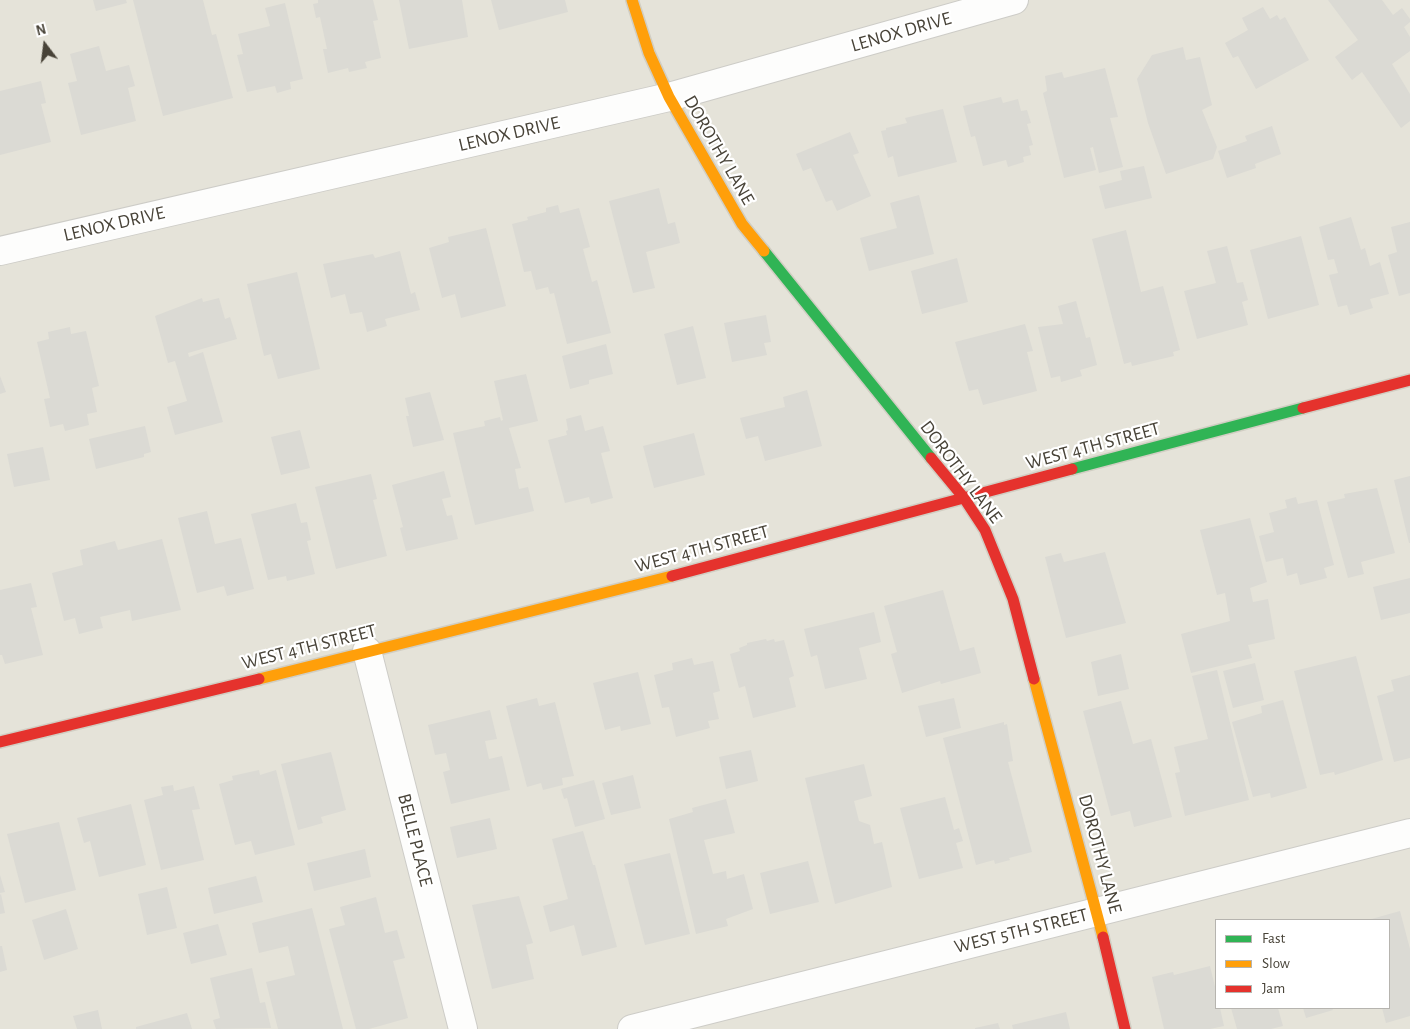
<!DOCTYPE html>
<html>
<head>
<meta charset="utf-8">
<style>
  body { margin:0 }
  #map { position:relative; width:1410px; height:1029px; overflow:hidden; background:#f1f1ec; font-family:"Alegreya Sans",sans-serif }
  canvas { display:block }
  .legend { position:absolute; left:1215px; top:919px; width:175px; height:90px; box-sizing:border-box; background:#fff; border:1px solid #b6b4af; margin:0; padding:6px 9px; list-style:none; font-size:15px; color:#484338 }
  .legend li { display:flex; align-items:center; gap:10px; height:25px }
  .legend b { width:25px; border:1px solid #b6b4af }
  .north { position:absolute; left:20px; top:20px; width:50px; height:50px; -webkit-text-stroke:4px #fff; paint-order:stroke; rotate:345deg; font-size:14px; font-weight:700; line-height:20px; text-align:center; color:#484338 }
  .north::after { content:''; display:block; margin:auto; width:18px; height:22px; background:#484338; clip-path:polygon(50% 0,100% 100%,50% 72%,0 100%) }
</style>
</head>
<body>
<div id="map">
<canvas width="1410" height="1029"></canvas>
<ul class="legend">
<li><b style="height:6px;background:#30b455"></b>Fast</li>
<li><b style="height:6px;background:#ff9f0a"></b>Slow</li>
<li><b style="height:6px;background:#e5322d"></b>Jam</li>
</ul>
<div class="north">N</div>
</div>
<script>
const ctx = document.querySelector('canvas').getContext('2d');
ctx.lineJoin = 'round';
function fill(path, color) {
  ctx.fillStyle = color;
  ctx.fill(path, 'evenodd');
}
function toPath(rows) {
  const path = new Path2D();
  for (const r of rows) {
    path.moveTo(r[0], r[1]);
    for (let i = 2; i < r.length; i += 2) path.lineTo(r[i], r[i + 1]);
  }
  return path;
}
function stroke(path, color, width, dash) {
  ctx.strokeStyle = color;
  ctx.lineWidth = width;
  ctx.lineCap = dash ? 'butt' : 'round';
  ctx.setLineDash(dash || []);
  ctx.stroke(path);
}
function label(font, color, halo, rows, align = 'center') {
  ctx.font = font + ' "Alegreya Sans",sans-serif';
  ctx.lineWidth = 4.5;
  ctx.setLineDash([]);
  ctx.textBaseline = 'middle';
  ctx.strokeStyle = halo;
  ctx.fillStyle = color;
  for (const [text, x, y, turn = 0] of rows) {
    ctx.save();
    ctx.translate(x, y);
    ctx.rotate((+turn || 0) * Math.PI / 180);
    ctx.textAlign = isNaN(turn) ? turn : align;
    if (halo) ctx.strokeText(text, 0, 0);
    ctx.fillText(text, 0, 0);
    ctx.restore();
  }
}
fill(toPath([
  [0,0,1410,0,1410,1029,0,1029],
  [1216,920,1389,920,1389,1008,1216,1008]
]), '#e5e3d9');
fill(toPath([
  [93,0,126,0,127,3,96,11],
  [133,0,203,0,212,35,216,34,233,98,163,116],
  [318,0,373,0,378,20,373,21,381,58,365,62,367,68,349,72,348,68,328,73,323,49,327,49,320,17,316,18,313,4,318,3],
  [399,0,462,0,468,37,409,49],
  [491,0,565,0,568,12,499,30],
  [1328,0,1382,0,1393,15,1402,8,1410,19,1410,22,1404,27,1410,37,1410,51,1392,64,1410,94,1410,121,1401,128,1362,72,1352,80,1335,57,1358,40],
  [285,3,303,79,290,82,291,89,277,93,275,86,247,92,237,55,243,54,238,34,270,26,265,8],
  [1263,7,1270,19,1277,15,1280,20,1285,17,1309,60,1256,89,1238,56,1233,58,1225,43,1248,30,1242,18],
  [99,46,106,71,129,65,135,86,128,88,136,121,81,135,68,83,77,81,70,54],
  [1183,47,1186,60,1200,57,1212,105,1202,110,1217,147,1213,159,1166,174,1148,123,1137,79,1152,55],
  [1105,68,1118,117,1110,118,1123,167,1099,173,1093,147,1090,148,1096,170,1064,178,1043,93,1047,91,1045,76,1062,72,1064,78],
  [41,81,46,103,41,104,51,142,0,155,0,91],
  [1001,97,1003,103,1018,99,1021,111,1027,110,1031,123,1027,124,1033,145,1029,146,1031,155,1023,157,1024,162,1008,167,1006,160,983,166,975,136,971,137,963,106],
  [943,109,957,162,898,177,893,156,888,158,881,131,886,130,886,128,907,123,905,118],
  [1272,126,1281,154,1255,164,1256,168,1227,178,1218,151,1247,141,1245,136],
  [850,132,859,153,853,155,871,196,837,211,832,200,826,202,811,168,803,171,796,154],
  [1144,166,1152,198,1105,209,1099,186,1122,180,1120,171],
  [659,188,668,224,675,222,680,243,646,252,655,288,633,293,609,201],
  [919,195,934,254,869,271,860,238,897,228,890,203],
  [558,205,560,213,579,208,590,247,583,249,592,282,597,280,611,333,567,344,554,293,550,294,548,287,536,290,531,271,524,272,512,224,528,220,527,217,546,212,546,208],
  [1351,217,1361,250,1365,248,1370,266,1380,262,1389,294,1370,299,1373,308,1350,315,1347,305,1338,307,1329,275,1338,273,1334,259,1328,260,1319,227],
  [1410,222,1410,293,1399,296,1388,255,1397,252,1391,227],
  [486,228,506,306,461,318,455,294,442,298,429,248,449,242,448,237],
  [1126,230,1141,292,1163,286,1180,350,1173,352,1174,356,1132,366,1131,362,1124,364,1092,239],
  [1301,236,1319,305,1268,319,1250,250],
  [1227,246,1237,283,1243,282,1248,300,1242,302,1248,325,1197,339,1184,291,1216,283,1207,251],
  [400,251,411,294,415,292,420,310,385,319,387,326,367,332,362,312,350,314,345,294,331,298,323,264,373,254,375,258],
  [957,258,968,302,922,314,911,271],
  [297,272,320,369,278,379,271,354,264,356,247,284],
  [202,298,203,302,219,298,225,319,230,317,237,339,188,353,189,357,203,352,223,422,175,435,167,407,187,401,175,361,168,363,155,316],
  [1076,301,1086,338,1090,337,1097,365,1080,370,1082,376,1061,382,1060,376,1051,378,1038,327,1063,324,1058,306],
  [766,315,771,342,764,343,767,355,732,362,724,323],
  [1025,324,1033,351,1027,352,1037,391,983,405,978,389,969,391,955,342],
  [693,326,706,378,677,385,664,334],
  [70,327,71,334,86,331,99,386,92,388,97,412,87,414,89,425,65,431,63,424,50,427,44,399,50,398,37,342,49,339,48,332],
  [606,344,613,374,589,380,589,384,570,389,562,356],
  [526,374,538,421,509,428,521,468,515,469,519,489,528,487,534,511,475,525,453,433,485,426,484,421,500,417,501,421,503,420,494,381],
  [0,376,6,392,0,394],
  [807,390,822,446,765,461,758,436,746,439,740,418,785,407,783,397],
  [430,392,444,440,413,447,406,416,409,416,405,398],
  [581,415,585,431,603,426,610,451,601,453,613,498,591,504,589,497,565,503,548,440,567,435,566,431,568,430,566,419],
  [145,426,151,452,144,454,144,457,96,469,89,439],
  [300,430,310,468,281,475,271,437],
  [694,433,705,475,654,488,643,446],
  [43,447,50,480,14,487,7,454],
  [444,471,451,497,442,499,447,516,452,515,458,539,406,551,400,528,403,527,392,485],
  [371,474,377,499,373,500,387,556,336,569,315,487],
  [1410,476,1410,543,1409,543,1394,480],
  [1377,488,1395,553,1361,562,1364,574,1348,578,1327,502,1345,498,1344,494],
  [1296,497,1298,504,1317,500,1334,565,1324,568,1327,578,1300,585,1297,573,1287,576,1283,558,1266,562,1259,536,1274,532,1269,513,1287,508,1285,500],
  [296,503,301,523,307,522,311,540,307,541,315,574,287,581,286,576,268,580,251,514],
  [207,511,215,544,241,538,254,589,227,596,224,586,197,593,178,518],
  [1250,518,1267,582,1250,588,1253,602,1268,599,1275,639,1248,645,1252,658,1191,673,1181,634,1230,621,1225,593,1217,595,1200,530],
  [162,539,181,610,132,621,130,610,100,617,103,628,79,634,75,618,64,621,52,573,83,565,80,550,115,541,118,550],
  [1105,552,1126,623,1066,638,1045,557,1061,553,1064,562],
  [1410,578,1410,613,1381,620,1373,587],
  [31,583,37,607,31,608,43,655,5,664,2,655,0,655,0,590],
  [943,590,960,651,974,647,981,673,941,684,940,681,902,693,891,654,897,652,884,606],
  [874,612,881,642,859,648,867,679,825,689,817,655,811,657,804,629],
  [766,639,767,641,774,639,775,642,784,640,794,676,789,678,796,707,753,718,745,686,739,688,730,654,740,651,739,648,747,645,747,643],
  [1121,654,1129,689,1098,696,1091,662],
  [1356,656,1383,760,1335,775,1334,772,1320,775,1294,671],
  [692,658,694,665,713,661,720,691,713,693,719,719,708,721,710,728,676,737,669,707,662,708,654,675,673,670,672,663],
  [1255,663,1264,700,1233,708,1223,671],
  [1217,670,1249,800,1185,816,1175,773,1180,772,1174,747,1208,739,1192,676],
  [638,672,651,724,621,731,620,726,605,730,593,683],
  [1410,675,1410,758,1394,762,1377,696,1394,691,1391,680],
  [537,698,539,706,555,702,574,776,562,778,563,785,543,790,541,783,527,787,506,706],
  [954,698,961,728,926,737,918,706],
  [1283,700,1307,788,1271,798,1270,793,1253,797,1232,722,1262,713,1261,706],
  [1121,701,1133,744,1151,739,1172,817,1134,827,1130,811,1111,816,1083,711],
  [490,710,497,739,485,741,489,759,502,756,510,790,451,804,443,772,450,770,446,753,435,755,428,725],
  [1004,722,1004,725,1007,724,1013,761,1008,762,1032,852,1009,858,1010,860,995,864,994,860,976,865,943,738],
  [751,750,758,781,726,789,719,757],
  [331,752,346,810,321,817,323,823,298,830,281,764],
  [864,764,872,796,854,801,859,821,870,825,874,844,882,842,892,887,835,904,805,778],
  [259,770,260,775,276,770,295,845,255,855,251,841,235,845,219,784,233,780,232,776],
  [633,775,641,808,611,815,602,783],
  [594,780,605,819,575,827,567,798,564,799,561,789],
  [173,785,174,791,194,786,200,809,192,810,204,860,161,870,144,800,163,795,161,787],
  [945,797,954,830,959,828,963,841,956,843,963,868,919,879,900,808],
  [726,799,735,833,704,840,713,874,726,871,727,879,744,874,753,909,726,919,728,926,696,934,669,819,693,812,692,808],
  [131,804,146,865,99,877,90,841,84,843,77,818],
  [490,818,497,849,457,858,450,827],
  [59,822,76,890,25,903,7,834],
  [583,831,593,865,595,865,617,947,582,956,574,925,550,932,543,906,568,899,552,839],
  [365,849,371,877,314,891,307,863],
  [670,853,690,934,645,945,624,864],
  [808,861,819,902,770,914,760,873],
  [0,875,5,892,0,893],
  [256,876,263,902,214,914,208,888],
  [167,887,177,928,147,935,138,894],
  [1,894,5,913,0,914,0,895],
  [519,896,533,943,526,945,534,979,492,989,472,905],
  [376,897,385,933,397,930,405,958,393,961,408,1018,369,1029,356,1029,329,929,345,925,340,907],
  [312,908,343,1029,278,1029,266,982,295,975,288,946,259,953,252,923],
  [66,909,78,949,44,960,32,920],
  [1400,911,1410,949,1410,1016,1386,1023,1382,1008,1389,1008,1389,920,1368,920],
  [218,924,227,955,191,964,183,933],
  [0,946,2,946,7,970,0,972],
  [1210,966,1216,991,1216,1008,1220,1008,1224,1026,1210,1029,1164,1029,1152,977,1173,972,1174,975],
  [252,968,260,1003,265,1002,271,1028,216,1029,213,1020,220,1018,210,978],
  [1231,1008,1278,1008,1283,1026,1271,1029,1237,1029],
  [1303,1008,1332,1008,1333,1010,1306,1018],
  [98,1010,102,1029,77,1029,73,1016],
  [1066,1012,1070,1029,1013,1029,1012,1025],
  [187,1013,192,1029,136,1029,136,1027],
  [998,1023,1000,1029,975,1029,975,1028]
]), '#dbdad4');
const street = toPath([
  [0,251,669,97,1014,0],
  [367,651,463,1029],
  [632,1029,1410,833]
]);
const fast = toPath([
  [764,251,931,458],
  [1072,469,1303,408]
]);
const slow = toPath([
  [632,0,649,53,669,97,742,224,764,251],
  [259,679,672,576],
  [1034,679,1103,937]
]);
const jam = toPath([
  [1303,408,1410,380],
  [931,458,964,498,985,530,1013,599,1034,679],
  [672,576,1072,469],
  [0,742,259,679],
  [1103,937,1125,1029]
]);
stroke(street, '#cdccc7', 30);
stroke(fast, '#d1cec3', 14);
stroke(slow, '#d1cec3', 14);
stroke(jam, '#d1cec3', 14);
stroke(street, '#fdfdfc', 28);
stroke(fast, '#30b455', 11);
stroke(slow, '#ff9f0a', 11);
stroke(jam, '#e5322d', 11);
label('19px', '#484338', '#fff', [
  ["LENOX DRIVE",901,32,-16],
  ["LENOX DRIVE",509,134,-13],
  ["DOROTHY LANE",719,150,60],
  ["LENOX DRIVE",114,224,-13],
  ["WEST 4TH STREET",1093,446,-15],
  ["DOROTHY LANE",961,472,53],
  ["WEST 4TH STREET",702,549,-15],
  ["WEST 4TH STREET",309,647,-14],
  ["BELLE PLACE",415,840,76],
  ["DOROTHY LANE",1100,854,75],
  ["WEST 5TH STREET",1021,931,-14]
]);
</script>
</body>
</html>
